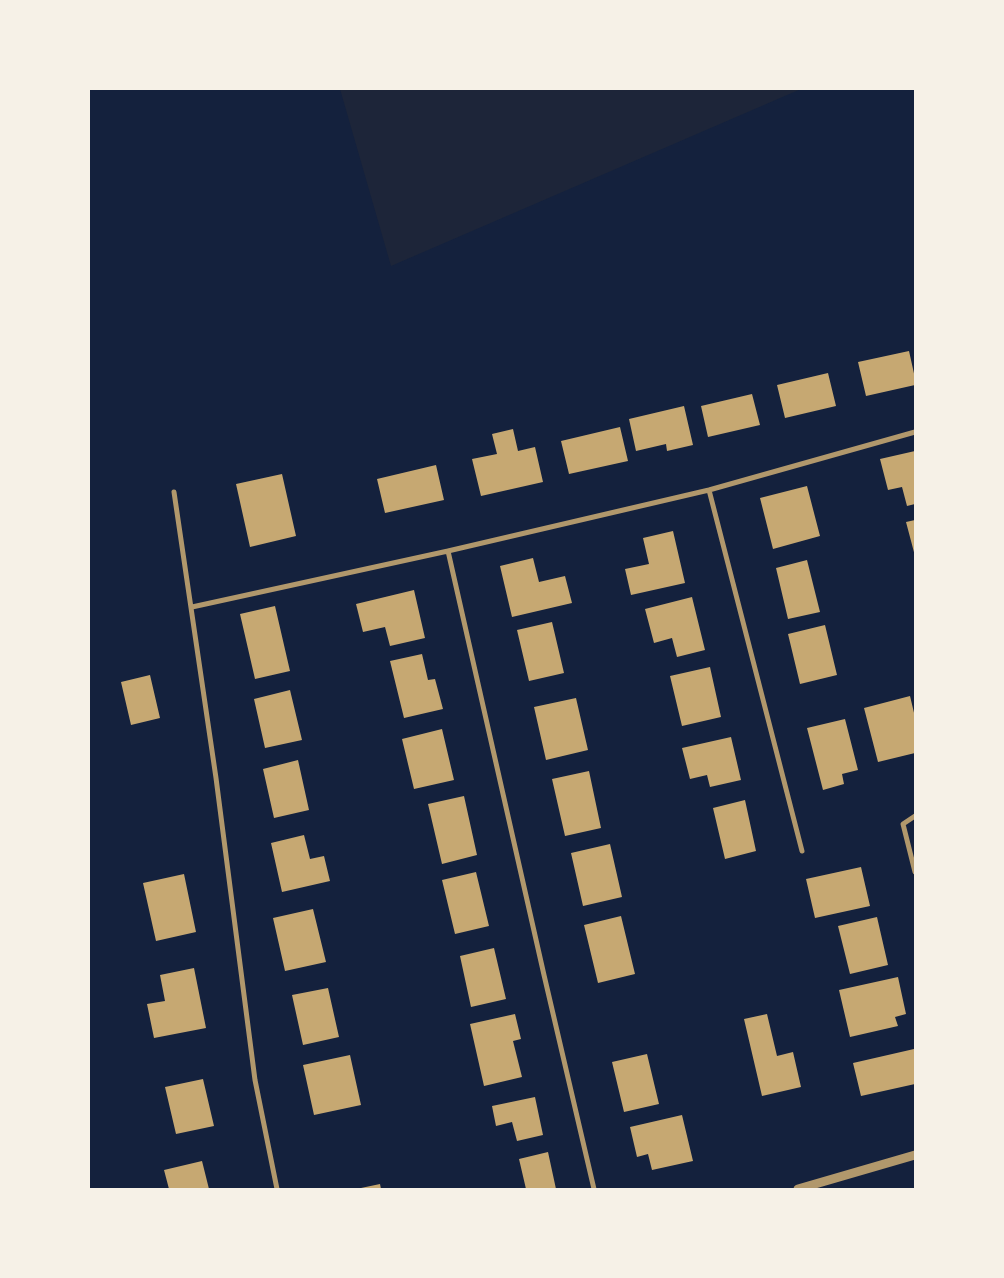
<!DOCTYPE html>
<html>
<head>
<meta charset="utf-8">
<style>
  body { margin:0 }
  #map { position:relative; width:1004px; height:1278px; overflow:hidden; background:#14213d; font-family:"Public Sans",sans-serif }
  canvas { display:block }
  .frame { position:absolute; inset:0; border:90px solid #f6f1e7; pointer-events:none }
</style>
</head>
<body>
<div id="map">
<canvas width="1004" height="1278"></canvas>
<div class="frame"></div>
</div>
<script>
const ctx = document.querySelector('canvas').getContext('2d');
ctx.lineJoin = 'round';
function fill(path, color) {
  ctx.fillStyle = color;
  ctx.fill(path, 'evenodd');
}
function toPath(rows) {
  const path = new Path2D();
  for (const r of rows) {
    path.moveTo(r[0], r[1]);
    for (let i = 2; i < r.length; i += 2) path.lineTo(r[i], r[i + 1]);
  }
  return path;
}
function stroke(path, color, width, dash) {
  ctx.strokeStyle = color;
  ctx.lineWidth = width;
  ctx.lineCap = dash ? 'butt' : 'round';
  ctx.setLineDash(dash || []);
  ctx.stroke(path);
}
fill(toPath([
  [340,89,801,89,391,266]
]), '#1d2539');
fill(toPath([
  [909,351,915,378,915,385,866,396,858,362],
  [828,373,836,406,785,418,777,385],
  [752,394,760,425,708,437,701,406],
  [684,406,693,445,667,451,666,444,636,451,629,419],
  [620,427,628,461,569,474,561,441],
  [513,429,518,451,535,447,543,482,481,496,472,459,497,454,492,434],
  [915,451,915,504,907,506,902,487,888,490,880,459],
  [436,465,444,500,385,513,377,479],
  [282,474,296,536,250,547,236,484],
  [807,486,820,536,773,549,760,498],
  [915,520,915,556,906,522],
  [673,531,685,583,631,595,625,569,649,564,643,538],
  [533,558,539,582,565,576,572,603,512,617,500,566],
  [807,560,820,612,788,619,776,568],
  [414,590,425,638,390,646,385,627,363,632,356,604],
  [692,597,705,650,677,657,672,638,654,643,645,609],
  [275,606,290,671,255,679,240,614],
  [552,622,564,673,529,681,517,630],
  [825,625,837,675,800,684,788,634],
  [422,654,428,680,435,679,443,709,404,718,390,661],
  [710,667,721,717,682,726,670,676],
  [150,675,160,718,131,725,121,682],
  [290,690,302,740,265,748,254,699],
  [910,696,915,717,915,753,878,762,864,708],
  [576,698,588,750,546,760,534,707],
  [845,719,858,770,842,774,844,784,823,790,807,728],
  [442,729,454,780,414,789,402,739],
  [731,737,741,780,710,787,707,775,690,779,682,748],
  [298,760,309,810,274,818,263,769],
  [589,771,601,828,565,836,552,779],
  [464,796,477,855,442,864,428,804],
  [745,800,756,851,725,859,713,808],
  [304,835,310,859,324,856,330,881,282,892,271,843],
  [610,844,622,897,583,906,571,853],
  [861,867,870,906,815,918,806,879],
  [476,872,489,926,455,934,442,880],
  [184,874,196,932,156,941,143,883],
  [313,909,326,962,285,971,273,918],
  [621,916,635,974,598,983,584,925],
  [877,917,888,965,850,974,838,926],
  [494,948,506,999,471,1007,460,956],
  [194,968,206,1028,154,1038,147,1004,165,1001,160,975],
  [898,977,906,1014,895,1017,898,1026,850,1037,839,990],
  [328,988,339,1037,303,1045,292,995],
  [515,1014,521,1039,513,1041,522,1077,484,1086,470,1024],
  [767,1014,777,1056,793,1052,801,1087,762,1096,744,1019],
  [914,1049,915,1084,861,1096,853,1063],
  [647,1054,659,1104,624,1112,612,1062],
  [350,1055,361,1105,314,1115,303,1065],
  [203,1079,214,1126,176,1134,165,1087],
  [535,1097,543,1135,517,1141,512,1122,496,1126,492,1106],
  [682,1115,693,1161,652,1170,648,1154,637,1157,630,1127],
  [548,1152,556,1189,526,1189,519,1159],
  [202,1161,209,1189,169,1189,164,1170],
  [380,1184,381,1189,361,1189,361,1188]
]), '#c6a872');
stroke(toPath([
  [709,490,802,851],
  [174,492,216,778,255,1080,277,1189],
  [448,551,544,975,594,1189],
  [192,607,448,551,709,490,915,432],
  [915,816,903,824,915,872]
]), '#b1986c', 5);
stroke(toPath([
  [798,1189,915,1155]
]), '#b1986c', 9);
</script>
</body>
</html>
